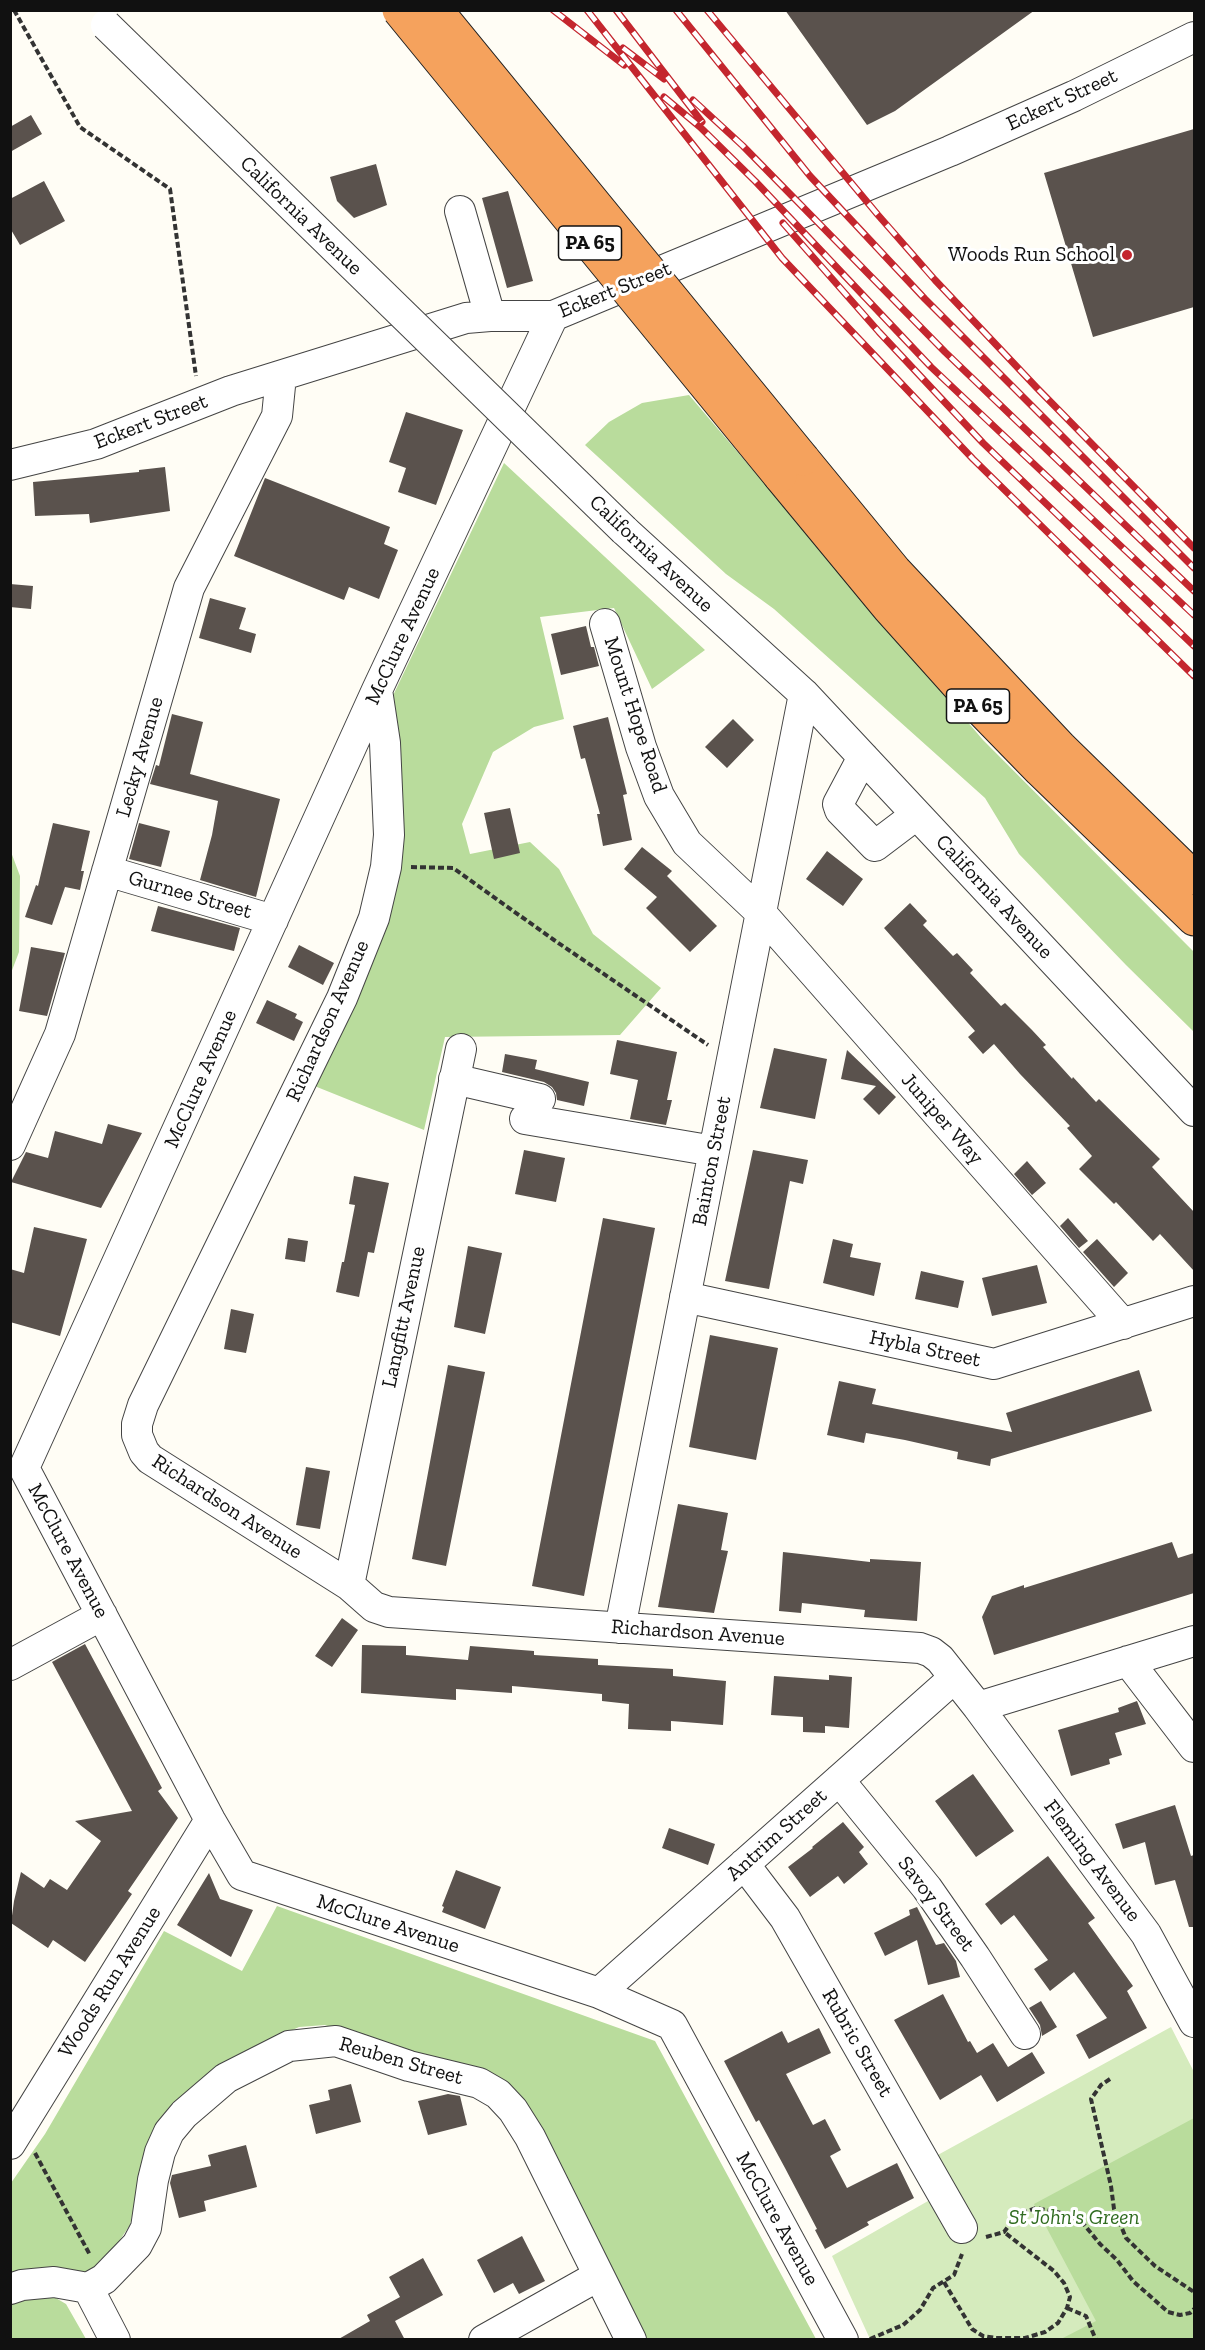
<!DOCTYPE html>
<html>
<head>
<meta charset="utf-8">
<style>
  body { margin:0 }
  #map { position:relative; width:1205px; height:2350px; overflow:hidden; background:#fffdf5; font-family:"Zilla Slab",serif }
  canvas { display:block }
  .frame { position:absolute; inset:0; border:12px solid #111; pointer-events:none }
</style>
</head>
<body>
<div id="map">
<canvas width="1205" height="2350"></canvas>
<div class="frame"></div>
</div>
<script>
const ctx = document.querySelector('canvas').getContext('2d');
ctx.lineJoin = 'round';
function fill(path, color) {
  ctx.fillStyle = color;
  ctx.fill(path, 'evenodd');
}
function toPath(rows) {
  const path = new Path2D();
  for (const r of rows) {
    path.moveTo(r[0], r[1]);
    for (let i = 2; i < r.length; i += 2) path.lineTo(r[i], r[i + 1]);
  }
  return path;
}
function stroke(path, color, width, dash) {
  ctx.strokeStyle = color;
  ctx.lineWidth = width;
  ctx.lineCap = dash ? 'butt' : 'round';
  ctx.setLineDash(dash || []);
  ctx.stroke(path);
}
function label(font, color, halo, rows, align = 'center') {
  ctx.font = font + ' "Zilla Slab",serif';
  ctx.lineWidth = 6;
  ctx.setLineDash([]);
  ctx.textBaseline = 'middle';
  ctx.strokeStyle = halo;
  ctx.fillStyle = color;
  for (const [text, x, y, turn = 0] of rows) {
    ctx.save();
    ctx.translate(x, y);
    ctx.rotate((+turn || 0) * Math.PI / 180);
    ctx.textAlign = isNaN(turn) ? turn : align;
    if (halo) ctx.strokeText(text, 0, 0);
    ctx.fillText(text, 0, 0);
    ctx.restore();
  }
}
fill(toPath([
  [1171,2027,1194,2072,1194,2339,870,2339,832,2256,942,2193,925,2162]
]), '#d5ebbd');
fill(toPath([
  [689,395,983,740,1194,952,1194,1032,1126,965,1019,854,985,798,774,609,726,574,585,445,609,422,642,403],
  [504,463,705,650,652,689,614,608,540,617,564,719,534,727,493,752,462,824,470,854,530,842,559,869,593,934,661,988,620,1035,445,1037,424,1130,312,1085,380,931,388,706],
  [11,852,20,876,19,952,11,973],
  [277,1906,655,2041,816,2339,640,2339,527,2113,427,2062,325,2025,299,2027,224,2062,186,2096,145,2158,130,2225,103,2265,92,2274,11,2278,11,2183,45,2134,164,1931,242,1971],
  [1194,2118,1194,2339,1061,2339,1096,2321,1034,2204],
  [49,2294,66,2304,86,2339,11,2339,10,2304]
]), '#b9dc9c');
fill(toPath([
  [785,10,1035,10,895,111,867,125],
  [31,115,42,134,10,152,10,127],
  [1194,129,1194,307,1093,337,1044,173],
  [376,164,387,205,354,218,337,201,330,177],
  [44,181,65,221,20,245,10,228,10,199],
  [508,191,533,281,507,288,482,198],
  [406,412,463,430,436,505,398,492,406,468,389,462],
  [165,467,170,511,90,523,89,514,35,516,33,482,139,472,139,470],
  [265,478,390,527,384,544,398,550,379,599,349,587,344,600,234,556],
  [10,584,33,586,31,609,10,607],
  [210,598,246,608,239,629,256,634,251,653,199,638],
  [586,626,591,647,594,647,599,666,561,675,551,634],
  [172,714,203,722,190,774,280,799,256,897,200,880,212,835,218,801,150,784,156,765,159,766],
  [608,717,627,794,623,795,632,840,603,846,597,814,600,814,585,758,581,759,573,726],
  [733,719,754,740,727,768,705,747],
  [510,808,520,853,494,859,484,813],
  [53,823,90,831,81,871,84,871,80,890,65,887,52,925,25,917,36,885,38,886],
  [139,823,170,831,161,867,129,859],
  [642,847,672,871,667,876,717,926,690,952,646,908,657,897,624,869],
  [827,851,863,879,843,906,806,879],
  [910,903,927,921,923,925,953,956,957,953,973,970,970,973,1001,1006,1005,1003,1032,1030,1046,1045,1043,1047,1072,1079,1073,1077,1096,1102,1099,1099,1160,1159,1152,1167,1194,1212,1194,1271,1160,1234,1153,1241,1116,1202,1114,1204,1079,1169,1092,1156,1067,1128,1070,1126,1020,1074,994,1044,983,1054,968,1037,975,1031,884,928],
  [158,906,240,928,234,951,151,931],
  [299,945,334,963,323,985,288,967],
  [31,947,65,953,47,1016,19,1011],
  [267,1000,297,1014,295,1018,303,1022,294,1041,256,1023],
  [617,1040,677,1052,667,1100,672,1100,666,1125,630,1119,638,1080,610,1074],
  [774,1048,827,1059,815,1119,760,1108],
  [847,1050,896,1097,879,1115,863,1099,876,1086,841,1079],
  [505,1054,537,1060,535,1069,589,1082,584,1106,557,1100,556,1093,552,1087,544,1082,502,1072],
  [108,1124,142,1133,101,1208,11,1182,26,1152,48,1158,55,1131,102,1144],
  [524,1150,565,1158,556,1202,515,1194],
  [753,1150,808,1160,803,1184,790,1181,769,1289,725,1281],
  [1027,1161,1046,1183,1032,1195,1014,1174],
  [354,1176,389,1183,374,1253,368,1252,359,1297,336,1292,342,1262,344,1262,355,1205,349,1204],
  [603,1218,655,1228,584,1596,532,1586],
  [1068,1218,1088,1241,1079,1248,1060,1226],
  [34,1227,87,1239,60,1336,10,1322,10,1269,24,1273],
  [288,1238,308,1241,305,1262,285,1259],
  [833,1239,853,1244,850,1257,881,1263,874,1296,823,1283],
  [1097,1239,1128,1273,1114,1287,1083,1252],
  [468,1246,502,1253,485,1334,454,1327],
  [1037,1265,1047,1303,992,1316,982,1278],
  [921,1271,964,1281,958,1308,915,1299],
  [231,1309,254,1314,246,1353,224,1349],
  [710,1335,778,1348,756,1460,689,1447],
  [448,1365,485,1372,446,1566,412,1559],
  [1139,1370,1152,1411,991,1459,990,1466,957,1459,958,1452,905,1440,866,1433,864,1443,827,1435,839,1381,876,1389,872,1404,1012,1432,1006,1413],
  [306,1467,330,1471,320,1529,296,1525],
  [678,1504,728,1513,721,1550,728,1551,714,1613,658,1607],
  [1172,1542,1178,1558,1194,1553,1194,1593,994,1655,982,1617,992,1596,1024,1585,1024,1588],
  [783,1552,870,1562,870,1559,921,1562,917,1621,864,1617,865,1610,802,1603,801,1613,779,1611],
  [342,1618,358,1630,332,1667,315,1656],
  [85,1644,162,1788,158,1791,178,1818,128,1891,132,1894,85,1962,53,1940,48,1948,11,1923,14,1901,21,1872,44,1888,50,1879,67,1890,101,1841,75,1821,132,1811,52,1662],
  [362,1645,406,1646,406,1655,468,1660,470,1646,534,1651,534,1655,598,1659,598,1665,673,1669,673,1676,726,1681,723,1725,671,1721,671,1731,628,1729,629,1704,602,1701,602,1694,512,1686,512,1693,456,1689,456,1700,361,1693],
  [829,1675,852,1677,849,1728,825,1726,825,1733,803,1732,803,1717,771,1715,774,1676,829,1680],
  [1137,1701,1146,1724,1115,1733,1122,1755,1109,1759,1110,1764,1071,1776,1058,1730,1119,1712,1118,1708],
  [973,1774,1014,1831,976,1857,935,1801],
  [1175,1805,1191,1856,1194,1855,1194,1927,1189,1927,1175,1880,1155,1885,1145,1842,1123,1849,1115,1824],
  [843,1822,864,1847,859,1852,868,1864,844,1884,838,1876,810,1897,788,1867,813,1848,812,1847],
  [669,1828,715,1844,708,1865,662,1848],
  [1048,1856,1095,1918,1088,1923,1133,1986,1127,1991,1147,2028,1089,2059,1076,2035,1107,2018,1074,1972,1050,1991,1034,1969,1048,1960,1014,1915,1001,1925,985,1904],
  [456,1870,501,1887,485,1929,442,1912,444,1907,442,1906],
  [209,1873,220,1899,253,1910,231,1957,177,1925],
  [917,1907,936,1945,944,1943,956,1961,960,1977,928,1985,917,1940,885,1956,874,1933,910,1915,909,1910],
  [943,1994,968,2042,970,2041,977,2053,993,2043,1008,2067,1032,2052,1045,2073,997,2102,981,2075,940,2100,894,2020],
  [1041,2001,1057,2027,1042,2036,1040,2025,1029,2008],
  [819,2028,831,2053,786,2074,813,2125,825,2119,841,2150,830,2156,847,2188,897,2163,914,2198,867,2222,869,2225,825,2249,815,2230,817,2229,785,2168,759,2120,756,2122,724,2061,782,2031,788,2043],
  [351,2084,361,2122,316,2134,309,2105,330,2100,328,2090],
  [448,2094,460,2096,467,2125,428,2135,418,2101],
  [246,2145,257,2187,204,2201,206,2211,179,2218,170,2183,172,2175,211,2166,208,2155],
  [522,2236,545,2281,519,2294,513,2283,494,2293,477,2260],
  [423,2258,443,2295,395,2321,405,2340,337,2340,370,2321,367,2315,400,2297,389,2277]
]), '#5a524d');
const minor = toPath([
  [460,211,490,316],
  [553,316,377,690,24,1468,210,1820,242,1875,599,1993,672,2025,843,2340],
  [10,465,96,444,231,391,466,318,490,316,553,316,950,151,1074,96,1194,37],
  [624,530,804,694,1194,1111],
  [605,624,641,747,659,796,687,843,761,913,1123,1324],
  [377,690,385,743,389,835,386,867,374,918,342,998,143,1405,137,1424,137,1435,144,1452,150,1459,349,1585,374,1607,389,1612,920,1648,931,1652,940,1659,978,1707,1146,1934,1194,2022],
  [863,757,838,804,840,810,875,846,916,815],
  [107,871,273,920],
  [454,1079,540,1099],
  [525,1119,714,1151],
  [10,1145,60,1034,189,588,277,416,281,376],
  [685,1297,994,1364,1194,1301],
  [349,1585,461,1049],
  [620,1628,804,694],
  [1128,1661,1194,1747],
  [10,1665,102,1615],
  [978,1707,1194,1641],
  [839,1780,927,1888,975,1957,1025,2034],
  [744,1864,785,1918,962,2228],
  [599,1993,954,1678],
  [10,2144,210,1820],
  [88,2288,115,2340],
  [10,2289,22,2285,54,2282,88,2288,104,2279,137,2245,146,2228,153,2180,160,2152,169,2132,184,2114,226,2078,289,2046,336,2041,409,2066,479,2083,498,2094,513,2110,530,2137,631,2340],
  [484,2340,598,2276]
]);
const highway = toPath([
  [803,459,895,571,1060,747,1194,878],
  [780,476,889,608,966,694,1040,770,1194,919]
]);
stroke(minor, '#444', 32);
stroke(highway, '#222', 35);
stroke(toPath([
  [14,10,80,127,170,189,196,376],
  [411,867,453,868,554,940,708,1045],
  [1110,2079,1101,2085,1091,2099,1111,2186,1114,2209,1126,2238,1155,2266,1194,2292],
  [35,2153,90,2255],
  [986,2237,1004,2232,1017,2215,1036,2208,1071,2215,1082,2222,1100,2244,1117,2260,1133,2281,1168,2312,1180,2315,1190,2313,1194,2309],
  [944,2282,972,2329,983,2336,996,2338,1025,2338,1045,2332,1058,2323,1067,2308,1070,2297,1064,2283,1054,2271,1004,2232],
  [1067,2308,1086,2316,1096,2340],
  [870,2339,903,2325,920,2310,933,2288,954,2275,962,2254]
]), '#333', 4, [6, 3]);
stroke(minor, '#fff', 30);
stroke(highway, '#f5a25d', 33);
const rail = toPath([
  [553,10,624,65],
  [587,10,782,258,973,459,1194,676],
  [616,10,702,122],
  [676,10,810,176,925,299,1194,568],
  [707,10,878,215,935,280,1036,387,1194,548],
  [623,48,664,79],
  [664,97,700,127,756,182,931,367,1194,615],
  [693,100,743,146,945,352,1194,591],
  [783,223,879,332,983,443,1194,646]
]);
stroke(rail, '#c4262e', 7);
stroke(rail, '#fff', 4.5, [14]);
const minorBridge = toPath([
  [106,25,624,530]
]);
const highwayBridge = toPath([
  [399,10,780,476],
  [436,10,803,459]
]);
stroke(minorBridge, '#444', 32, []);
stroke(highwayBridge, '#222', 35, []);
stroke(minorBridge, '#fff', 30);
stroke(highwayBridge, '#f5a25d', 33);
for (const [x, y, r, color] of [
  [1127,255,6,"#c4262e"]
]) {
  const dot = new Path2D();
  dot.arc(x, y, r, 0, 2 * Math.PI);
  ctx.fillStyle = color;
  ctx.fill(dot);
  stroke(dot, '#fff', 2);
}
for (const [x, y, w] of [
  [590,243,63],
  [978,706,63]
]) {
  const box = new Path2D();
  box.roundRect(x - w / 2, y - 17, w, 34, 4.5);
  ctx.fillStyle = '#fff';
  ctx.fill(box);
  stroke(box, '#111', 1.5);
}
label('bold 20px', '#111', null, [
  ["PA 65",590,243],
  ["PA 65",978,706]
]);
label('21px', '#111', '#fff', [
  ["Eckert Street",1062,100,-25],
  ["California Avenue",301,216,44],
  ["Eckert Street",615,290,-22],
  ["Eckert Street",151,422,-21],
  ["California Avenue",651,554,43],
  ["McClure Avenue",403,636,-65],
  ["Mount Hope Road",635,715,72],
  ["Lecky Avenue",140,757,-74],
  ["Gurnee Street",190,895,16],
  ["California Avenue",994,897,47],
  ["Richardson Avenue",328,1021,-66],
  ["McClure Avenue",201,1079,-66],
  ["Juniper Way",942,1119,49],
  ["Bainton Street",712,1161,-79],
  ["Langfitt Avenue",404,1317,-78],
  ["Hybla Street",925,1349,12],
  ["Richardson Avenue",227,1507,33],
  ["McClure Avenue",68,1551,62],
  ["Richardson Avenue",698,1633,4],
  ["Antrim Street",777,1835,-42],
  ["Fleming Avenue",1092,1861,53],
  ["Savoy Street",936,1904,53],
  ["McClure Avenue",388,1924,18],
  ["Woods Run Avenue",110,1982,-58],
  ["Rubric Street",857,2043,60],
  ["Reuben Street",401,2061,16],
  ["McClure Avenue",777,2219,61]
]);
label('21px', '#111', '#fff', [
  ["Woods Run School",1115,255]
], 'right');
label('italic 21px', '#2f6b1f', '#fff', [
  ["St John's Green",1074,2218]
]);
</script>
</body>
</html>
